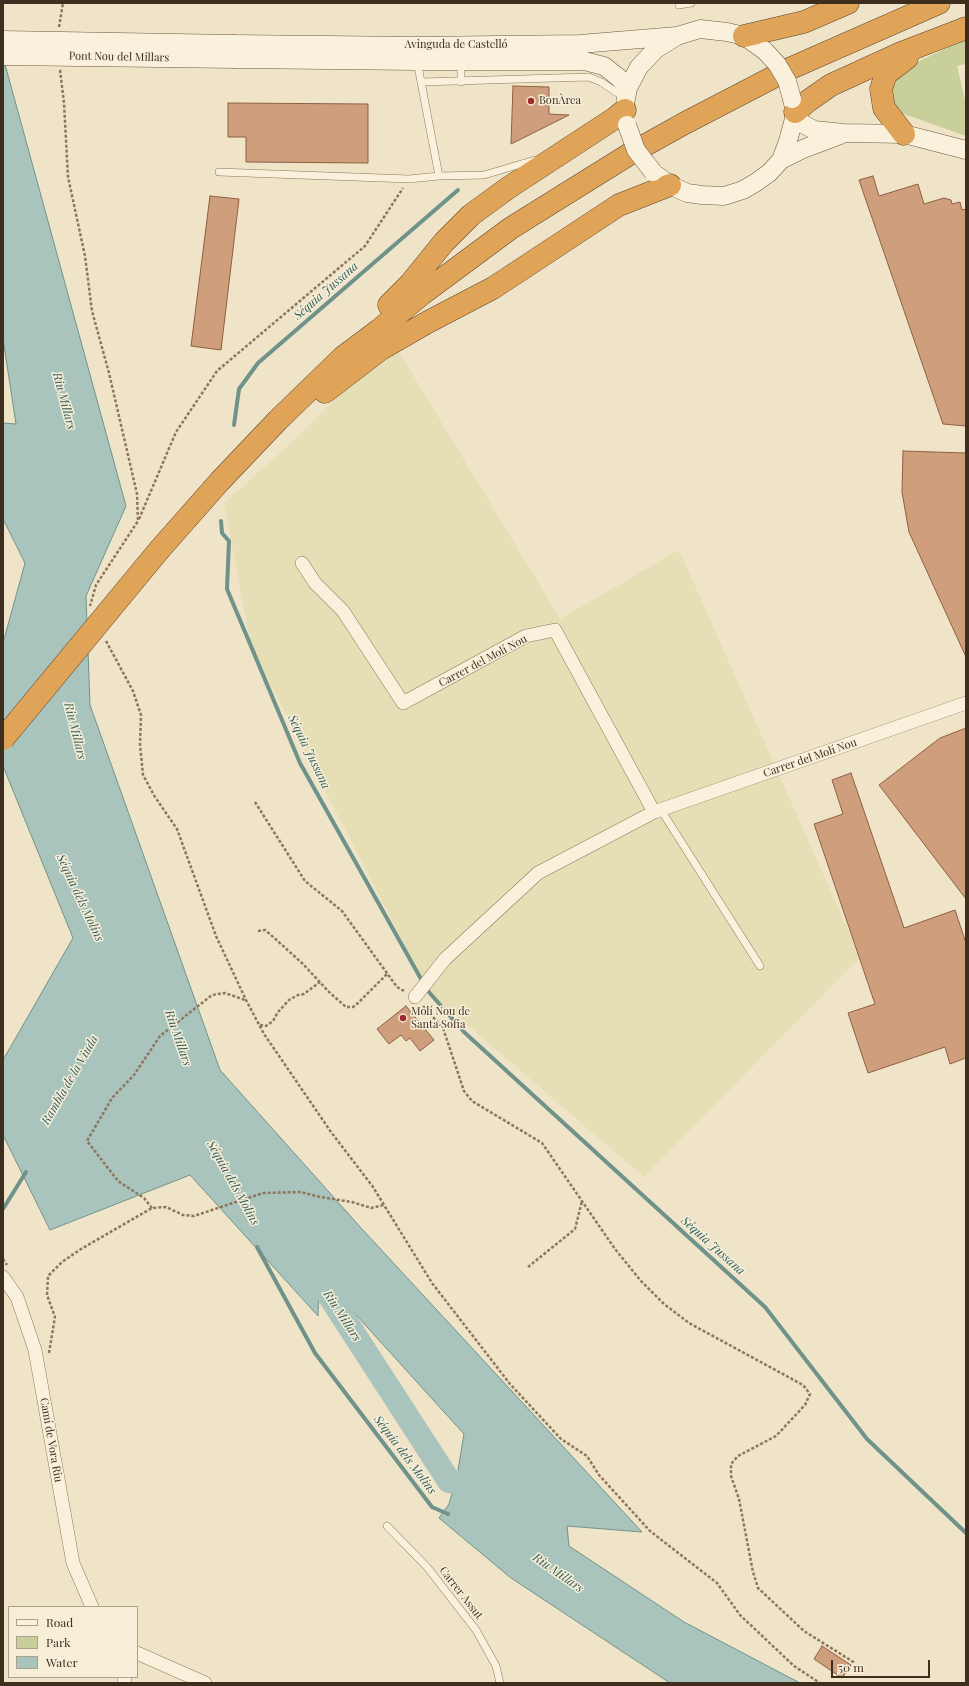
<!DOCTYPE html>
<html>
<head>
<meta charset="utf-8">
<style>
  body { margin:0 }
  #map { position:relative; width:969px; height:1686px; overflow:hidden; background:#f0e4c8; font-family:"Playfair Display",serif }
  canvas { display:block }
  .frame { position:absolute; inset:0; border:4px solid #3d2e20; pointer-events:none }
  .legend { position:absolute; left:8px; top:1606px; width:130px; height:72px; box-sizing:border-box; background:#f7eed8; border:1px solid #ada18e; margin:0; padding:5px 7px; list-style:none; font-size:12px; color:#3d2e20 }
  .legend li { display:flex; align-items:center; gap:8px; height:20px }
  .legend b { width:20px; border:1px solid #ada18e }
  .scale { position:absolute; left:831px; top:1660px; width:99px; height:18px; box-sizing:border-box; border:2px solid #3d2e20; border-top:0; padding-left:5px; font-size:12px; line-height:14px; white-space:nowrap; color:#3d2e20; -webkit-text-stroke:3px #f7eed8; paint-order:stroke }
</style>
</head>
<body>
<div id="map">
<canvas width="969" height="1686"></canvas>
<div class="frame"></div>
<ul class="legend">
<li><b style="height:5px;background:#faf1dc"></b>Road</li>
<li><b style="height:11px;background:#c9cf9b"></b>Park</li>
<li><b style="height:11px;background:#a9c4bc"></b>Water</li>
</ul>
<div class="scale">50 m</div>
</div>
<script>
const ctx = document.querySelector('canvas').getContext('2d');
ctx.lineJoin = 'round';
function fill(path, color) {
  ctx.fillStyle = color;
  ctx.fill(path, 'evenodd');
}
function toPath(rows) {
  const path = new Path2D();
  for (const r of rows) {
    path.moveTo(r[0], r[1]);
    for (let i = 2; i < r.length; i += 2) path.lineTo(r[i], r[i + 1]);
  }
  return path;
}
function stroke(path, color, width, dash) {
  ctx.strokeStyle = color;
  ctx.lineWidth = width;
  ctx.lineCap = dash ? 'butt' : 'round';
  ctx.setLineDash(dash || []);
  ctx.stroke(path);
}
function label(font, color, halo, rows, align = 'center') {
  ctx.font = font + ' "Playfair Display",serif';
  ctx.lineWidth = 3;
  ctx.setLineDash([]);
  ctx.textBaseline = 'middle';
  ctx.strokeStyle = halo;
  ctx.fillStyle = color;
  for (const [text, x, y, turn = 0] of rows) {
    ctx.save();
    ctx.translate(x, y);
    ctx.rotate((+turn || 0) * Math.PI / 180);
    ctx.textAlign = isNaN(turn) ? turn : align;
    if (halo) ctx.strokeText(text, 0, 0);
    ctx.fillText(text, 0, 0);
    ctx.restore();
  }
}
fill(toPath([
  [393,342,560,619,679,550,860,957,644,1177,428,991,251,646,224,503,299,436]
]), '#e6deb5');
fill(toPath([
  [966,39,966,64,957,66,966,104,966,136,901,113,893,108,891,86,909,66]
]), '#c9cf9b');
const water = toPath([
  [3,57,126,506,86,596,90,705,220,1070,362,1229,642,1532,567,1526,569,1546,684,1622,800,1683,670,1683,511,1578,439,1518,449,1504,457,1476,464,1434,319,1274,318,1316,190,1175,50,1230,3,1135,3,1060,73,938,3,766,3,643,25,563,3,519,3,423,16,424,3,339,3,57]
]);
fill(water, '#a9c4bc');
stroke(water, '#6f938a', 1);
stroke(toPath([
  [234,425,239,389,258,363,458,190],
  [221,521,222,533,229,541,227,589,300,763,421,979],
  [428,991,464,1032,765,1307,867,1439,966,1533],
  [3,1209,26,1172],
  [257,1247,315,1353,432,1507,448,1514]
]), '#6f938a', 4);
stroke(toPath([
  [301,1252,449,1481,486,1489]
]), '#a9c4bc', 24);
const building = toPath([
  [513,86,549,87,549,114,569,115,511,144,513,86],
  [228,103,368,104,368,163,246,162,246,137,228,137,228,103],
  [873,176,879,196,918,184,924,204,944,198,951,200,952,204,960,202,962,210,966,209,966,426,943,424,859,180,873,176],
  [210,196,239,199,221,350,191,346,210,196],
  [903,451,966,453,966,657,909,532,902,492,903,451],
  [966,728,966,899,879,785,940,738,966,728],
  [851,773,904,928,955,910,966,943,966,1058,950,1064,945,1047,868,1073,848,1013,875,1004,814,824,843,814,832,780,851,773],
  [406,1006,434,1040,420,1051,410,1038,406,1041,401,1035,389,1044,377,1029,406,1006],
  [822,1646,851,1665,842,1678,814,1659,822,1646]
]);
fill(building, '#cf9f7d');
stroke(building, '#8d5f41', 1);
const lane = toPath([
  [679,3,679,5,691,3],
  [417,61,439,176,484,175,535,160],
  [421,82,589,77,601,82,625,98],
  [461,82,461,61],
  [219,172,409,179,439,176],
  [661,810,760,966],
  [387,1526,427,1567,476,1630,496,1666,500,1683]
]);
const street = toPath([
  [302,563,315,583,343,611,403,703,526,636,555,630,654,812],
  [415,997,445,959,538,873,654,812,966,703],
  [3,1277,17,1297,35,1350,73,1563,92,1607],
  [137,1653,205,1683],
  [124,1683,125,1677]
]);
const secondary = toPath([
  [234,44,417,46,580,44,677,36],
  [235,59,417,61,584,61,604,66,618,77,628,88],
  [626,99,628,88,639,67,656,49,677,36,700,29,727,32,744,36,765,51],
  [794,119,814,130,844,133,904,134,966,150],
  [781,160,803,149,840,135],
  [658,176,670,185,687,193,702,195,724,196,743,190,755,183,769,173,781,160,788,141,794,119,795,112,792,99]
]);
const highway = toPath([
  [744,36,804,22,848,3],
  [795,112,808,101,831,85,901,53,966,28],
  [904,134,884,108,881,89,886,74,907,58],
  [389,305,410,284,444,242,471,215,508,188,615,118,625,110],
  [325,392,381,349,428,322,493,288,619,205,670,185],
  [160,549,220,481,278,420,343,357,379,330,422,294,511,228,633,152,685,123,789,69,939,3]
]);
stroke(lane, '#8d765c', 8);
stroke(street, '#8d765c', 14);
stroke(secondary, '#6f573f', 19);
stroke(highway, '#5b4430', 23);
stroke(toPath([
  [59,27,63,3],
  [60,70,64,103,68,177,85,256,92,311,109,373,137,494,138,521,96,585,90,606],
  [139,519,176,432,217,371,365,246,403,188],
  [106,641,133,691,141,715,140,744,143,775,155,797,177,829,216,936,246,1000,264,1034,331,1132,373,1187,432,1283,510,1384,561,1439,587,1456,599,1475,650,1531,717,1583,740,1615,794,1666,820,1683],
  [255,802,305,881,342,911,397,987,404,991],
  [258,931,265,930,271,935,303,964,329,992,346,1007,353,1007,358,1003,388,973],
  [423,1006,443,1028,464,1091,472,1101,542,1143,615,1249,641,1281,664,1304,689,1323,803,1385,810,1394,805,1405,776,1436,738,1456,731,1464,731,1476,739,1499,753,1572,758,1588,804,1631,855,1663],
  [260,1025,266,1026,273,1021,278,1012,289,1000,298,995,304,994,320,982],
  [152,1208,144,1198,118,1181,87,1141,112,1098,134,1075,160,1036,212,995,225,993,245,1000],
  [3,1259,7,1265],
  [528,1267,575,1229,582,1201],
  [49,1353,55,1317,47,1295,48,1276,62,1262,81,1249,152,1208,166,1207,183,1215,194,1216,263,1193,301,1192,320,1197,352,1202,371,1208,384,1205]
]), '#8d765c', 2.5, [3, 2]);
stroke(lane, '#faf1dc', 7);
stroke(street, '#faf1dc', 13);
stroke(secondary, '#faf1dc', 18);
stroke(highway, '#e0a458', 22);
const secondaryBridge = toPath([
  [3,40,234,44],
  [765,51,777,64,787,81,792,99],
  [3,56,235,59],
  [627,125,636,150,653,172]
]);
const highwayBridge = toPath([
  [3,739,160,549]
]);
stroke(secondaryBridge, '#6f573f', 19, []);
stroke(highwayBridge, '#5b4430', 23, []);
stroke(secondaryBridge, '#faf1dc', 18);
stroke(highwayBridge, '#e0a458', 22);
for (const [x, y, r, color] of [
  [531,101,4,"#9e2a2b"],
  [403,1018,4,"#9e2a2b"]
]) {
  const dot = new Path2D();
  dot.arc(x, y, r, 0, 2 * Math.PI);
  ctx.fillStyle = color;
  ctx.fill(dot);
  stroke(dot, '#f7eed8', 1.5);
}
label('11px', '#3d2e20', '#f7eed8', [
  ["Avinguda de Castelló",456,45],
  ["Pont Nou del Millars",119,57,1],
  ["Carrer del Molí Nou",483,661,-28],
  ["Carrer del Molí Nou",810,758,-19],
  ["Camí de Vora Riu",51,1440,80],
  ["Carrer Assut",461,1593,52]
]);
label('11px', '#3d2e20', '#f7eed8', [
  ["BonÀrea",539,101],
  ["Molí Nou de",411,1012],
  ["Santa Sofia",411,1025]
], 'left');
label('italic 12px', '#2f5d5a', '#f7eed8', [
  ["Séquia Jussana",326,291,-41],
  ["Riu Millars",64,401,75],
  ["Riu Millars",75,731,76],
  ["Séquia Jussana",309,752,64],
  ["Séquia dels Molins",80,898,65],
  ["Riu Millars",178,1038,71],
  ["Rambla de la Viuda",70,1080,-60],
  ["Séquia dels Molins",233,1183,61],
  ["Séquia Jussana",713,1246,42],
  ["Riu Millars",342,1316,57],
  ["Séquia dels Molins",405,1455,53],
  ["Riu Millars",558,1573,35]
]);
</script>
</body>
</html>
